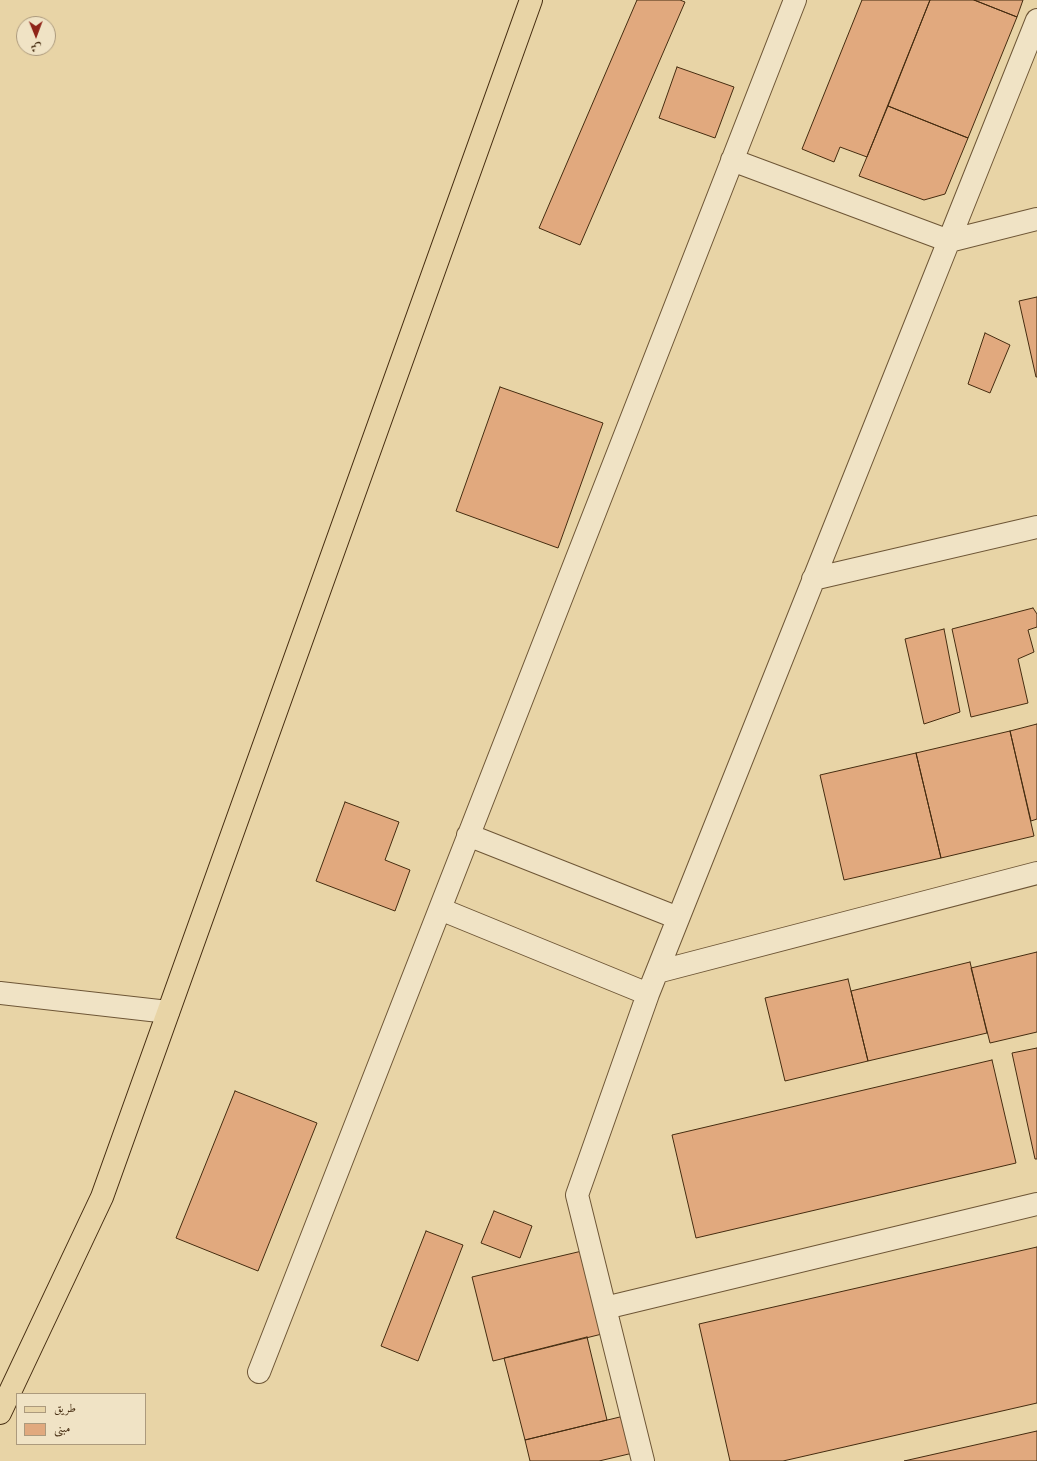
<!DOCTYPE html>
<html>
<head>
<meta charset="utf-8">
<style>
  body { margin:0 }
  #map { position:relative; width:1037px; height:1461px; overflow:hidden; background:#e8d4a6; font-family:"IM FELL Double Pica",Amiri,serif }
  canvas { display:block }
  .legend { position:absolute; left:16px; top:1393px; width:130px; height:52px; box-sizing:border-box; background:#f0e3c5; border:1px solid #ac9a7d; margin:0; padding:5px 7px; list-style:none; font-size:12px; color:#452c10 }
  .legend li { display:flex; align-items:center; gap:8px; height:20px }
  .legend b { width:20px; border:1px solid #ac9a7d }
  .north { position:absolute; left:16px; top:16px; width:40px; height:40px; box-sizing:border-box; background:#f0e3c5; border:1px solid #ac9a7d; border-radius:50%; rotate:179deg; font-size:11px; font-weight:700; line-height:16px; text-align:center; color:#452c10 }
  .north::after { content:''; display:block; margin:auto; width:14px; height:18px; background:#8f2418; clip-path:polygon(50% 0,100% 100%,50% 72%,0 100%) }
</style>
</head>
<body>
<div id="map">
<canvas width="1037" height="1461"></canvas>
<ul class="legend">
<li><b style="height:5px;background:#e8d4a6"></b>طريق</li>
<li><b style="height:11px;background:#e1a97e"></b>مبنى</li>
</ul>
<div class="north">ش</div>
</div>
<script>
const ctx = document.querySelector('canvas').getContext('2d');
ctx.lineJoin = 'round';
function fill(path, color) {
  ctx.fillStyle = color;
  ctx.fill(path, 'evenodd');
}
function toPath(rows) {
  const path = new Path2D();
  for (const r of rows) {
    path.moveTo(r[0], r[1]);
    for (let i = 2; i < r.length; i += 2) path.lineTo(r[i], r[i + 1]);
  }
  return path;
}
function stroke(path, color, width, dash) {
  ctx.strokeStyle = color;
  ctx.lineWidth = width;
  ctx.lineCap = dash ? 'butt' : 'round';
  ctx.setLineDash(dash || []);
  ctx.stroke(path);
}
const building = toPath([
  [637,0,680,0,685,2,580,245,539,228,637,0],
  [862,0,930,0,867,157,840,147,834,162,802,149,862,0],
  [930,0,974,0,1017,17,968,138,888,106,930,0],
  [974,0,1023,0,1017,17,974,0],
  [677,67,734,87,715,138,659,118,677,67],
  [888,106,968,138,945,194,924,200,859,176,888,106],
  [1037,297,1037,377,1036,377,1019,301,1037,297],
  [985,333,1010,345,990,393,968,384,985,333],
  [500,387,603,423,558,548,456,511,500,387],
  [1033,608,1037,614,1037,627,1028,630,1034,652,1018,659,1028,703,971,717,952,629,1033,608],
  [944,629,960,712,924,724,905,639,944,629],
  [1037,724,1037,819,1031,821,1010,731,1037,724],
  [1010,731,1034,836,941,858,916,753,1010,731],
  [916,753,941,858,844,880,820,775,916,753],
  [345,802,399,822,385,860,410,870,395,911,316,881,345,802],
  [1037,952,1037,1032,990,1043,971,968,1037,952],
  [970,962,987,1033,868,1061,851,991,970,962],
  [848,979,868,1061,785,1081,765,998,848,979],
  [1037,1048,1037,1159,1035,1159,1012,1053,1037,1048],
  [992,1060,1016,1163,696,1238,672,1135,992,1060],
  [235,1091,317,1123,258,1271,176,1238,235,1091],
  [494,1211,532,1226,520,1258,481,1243,494,1211],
  [426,1231,463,1245,418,1361,381,1346,426,1231],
  [1037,1247,1037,1403,783,1461,730,1461,699,1324,1037,1247],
  [582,1251,602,1334,493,1361,472,1277,582,1251],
  [587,1337,607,1420,525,1440,504,1358,587,1337],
  [624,1416,633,1453,599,1461,530,1461,525,1440,624,1416],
  [1037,1431,1037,1461,904,1461,1037,1431]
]);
fill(building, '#e1a97e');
stroke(building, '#452c10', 1);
const minor = toPath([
  [732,160,949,241,1037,219],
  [813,579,1037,527],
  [468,835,678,918],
  [440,909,648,994],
  [657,972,1037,873],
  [0,993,168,1012],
  [605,1308,1037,1204],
  [259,1372,795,0],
  [643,1461,577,1195,648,994,1037,20]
]);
const major = toPath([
  [0,1413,102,1197,531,0]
]);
stroke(minor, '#6e5636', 24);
stroke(major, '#452c10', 24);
stroke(minor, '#f0e3c5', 22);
stroke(major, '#e8d4a6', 22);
</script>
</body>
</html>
